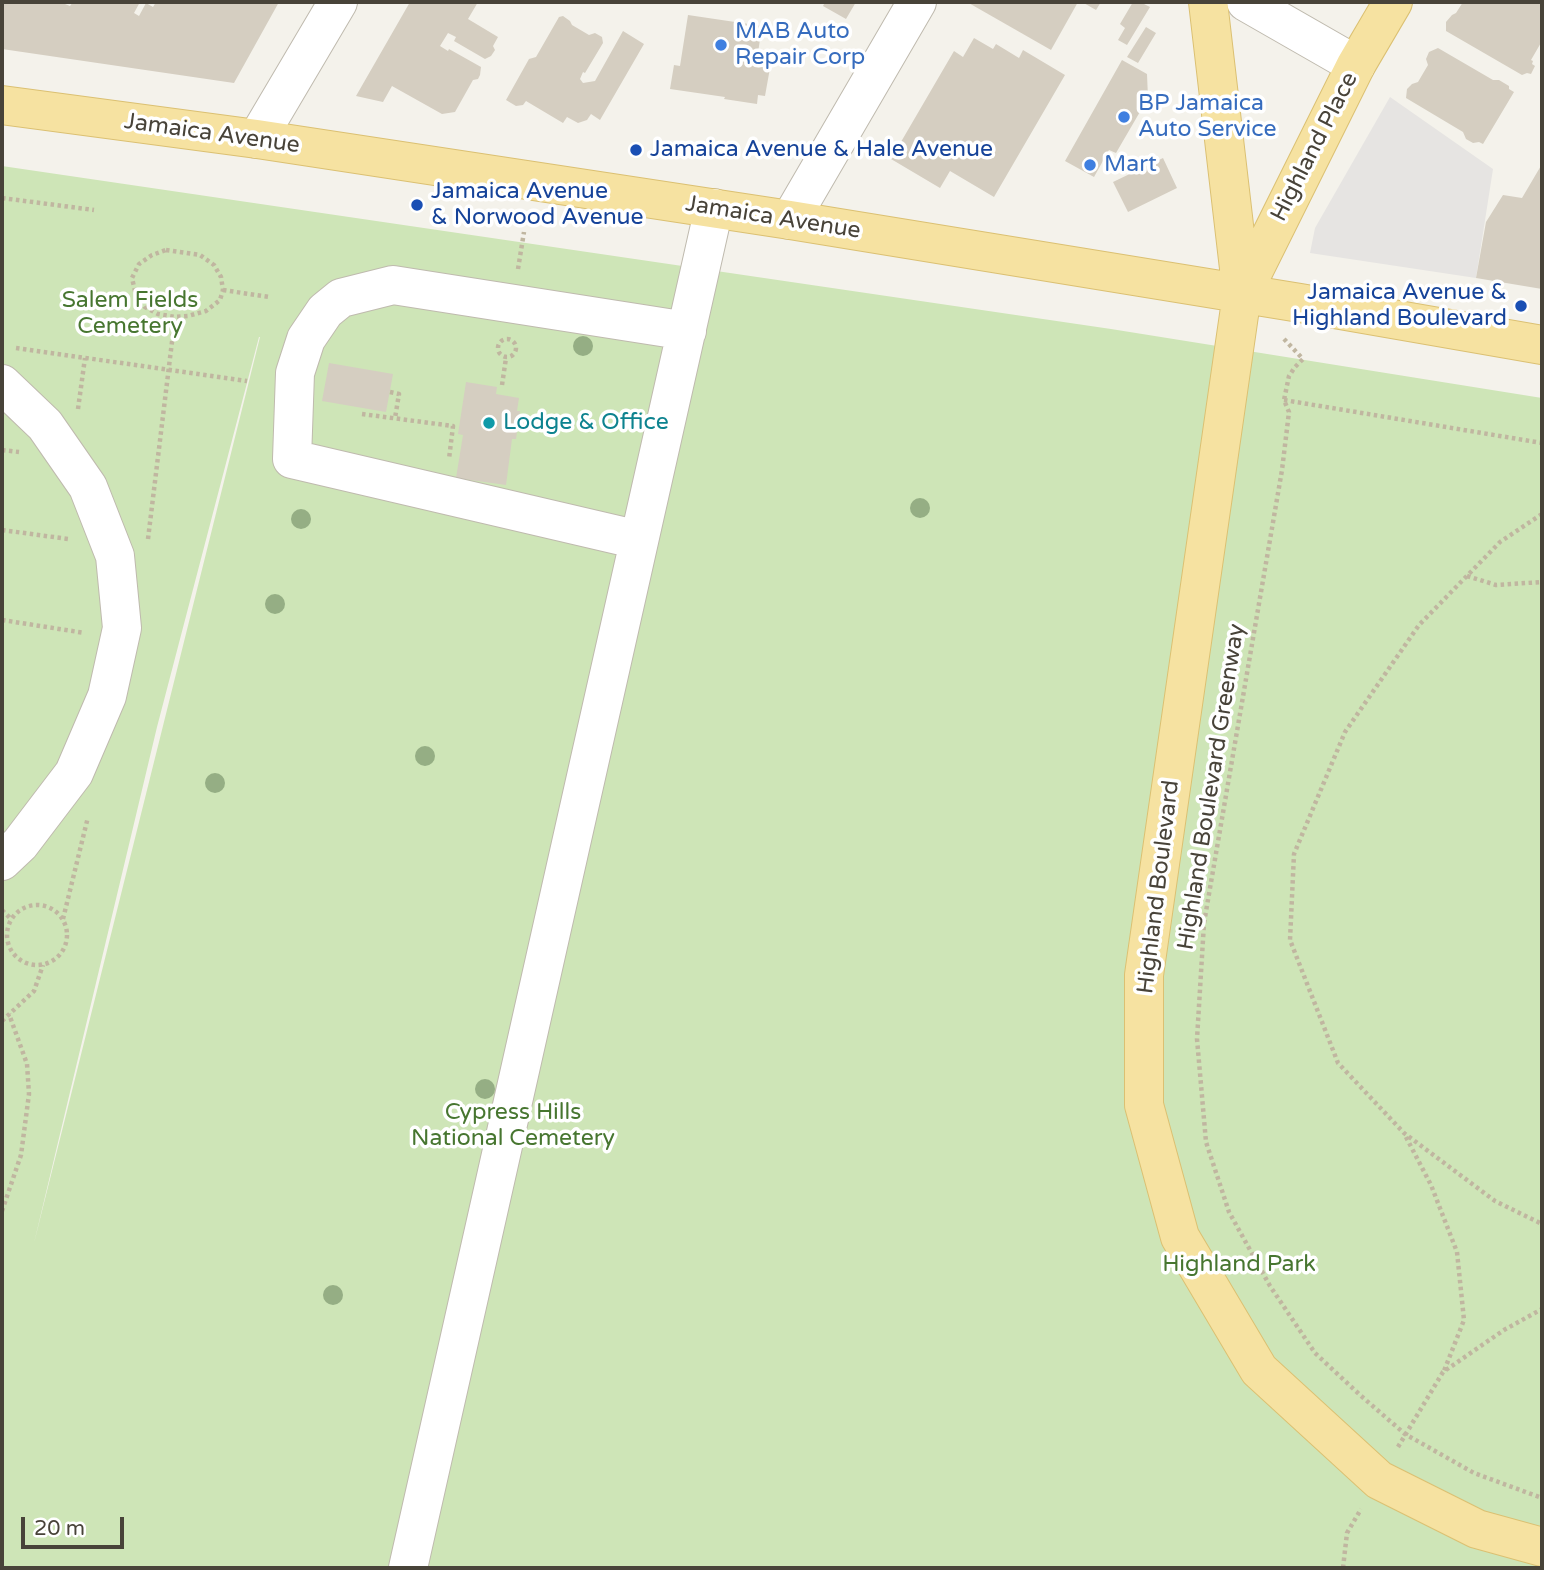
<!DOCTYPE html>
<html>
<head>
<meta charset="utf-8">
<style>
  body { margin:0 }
  #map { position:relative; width:1544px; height:1570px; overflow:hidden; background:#f4f2eb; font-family:"Varela Round",sans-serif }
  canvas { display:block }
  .frame { position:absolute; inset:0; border:4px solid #484339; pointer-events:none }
  .scale { position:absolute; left:21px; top:1517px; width:103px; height:32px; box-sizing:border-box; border:4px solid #484339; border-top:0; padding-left:9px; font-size:21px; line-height:24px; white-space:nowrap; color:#484339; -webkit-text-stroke:5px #fff; paint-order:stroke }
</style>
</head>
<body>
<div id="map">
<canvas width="1544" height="1570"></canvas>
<div class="frame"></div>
<div class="scale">20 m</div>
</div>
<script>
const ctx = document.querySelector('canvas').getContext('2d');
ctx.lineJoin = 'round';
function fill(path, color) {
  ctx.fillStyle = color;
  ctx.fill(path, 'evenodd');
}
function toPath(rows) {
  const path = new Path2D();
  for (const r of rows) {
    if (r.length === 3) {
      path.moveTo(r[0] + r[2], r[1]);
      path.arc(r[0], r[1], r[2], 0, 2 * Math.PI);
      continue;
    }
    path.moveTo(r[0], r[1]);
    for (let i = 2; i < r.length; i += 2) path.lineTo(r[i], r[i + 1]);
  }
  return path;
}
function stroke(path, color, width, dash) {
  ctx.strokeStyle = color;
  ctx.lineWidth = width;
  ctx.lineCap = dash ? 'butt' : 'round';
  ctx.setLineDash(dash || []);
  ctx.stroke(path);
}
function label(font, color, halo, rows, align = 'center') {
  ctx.font = font + ' "Varela Round",sans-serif';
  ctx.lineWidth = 7;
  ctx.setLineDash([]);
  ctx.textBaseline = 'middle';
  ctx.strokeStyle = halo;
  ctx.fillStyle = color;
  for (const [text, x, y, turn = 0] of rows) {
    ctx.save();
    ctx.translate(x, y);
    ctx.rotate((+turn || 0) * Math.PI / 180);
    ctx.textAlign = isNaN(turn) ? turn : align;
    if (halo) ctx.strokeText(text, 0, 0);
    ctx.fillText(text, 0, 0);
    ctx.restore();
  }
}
fill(toPath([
  [2,166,1111,329,1542,398,1542,1568,2,1568],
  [259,337,260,337,34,1243,157,727]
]), '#cee5b7');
fill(toPath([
  [1390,97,1493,169,1476,278,1310,253,1315,228]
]), '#e6e4e2');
fill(toPath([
  [2,2,66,2,65,4,70,6,73,2,140,2,134,13,139,16,146,3,153,7,156,2,279,2,234,83,2,49],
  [410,2,478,2,468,19,498,37,493,46,495,50,491,56,485,59,454,41,456,37,448,33,440,46,448,51,449,49,481,67,480,75,478,79,473,80,455,112,442,114,392,86,383,102,356,96],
  [825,2,856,2,846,19,823,6],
  [967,2,1078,2,1051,50],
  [1082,2,1101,2,1096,10],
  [1133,2,1140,2,1150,7,1127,45,1118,40,1125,28,1120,24],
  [1463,2,1542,2,1542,41,1531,60,1533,61,1532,64,1535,66,1531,74,1527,73,1522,75,1446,31,1446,22,1452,15,1456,13],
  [688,15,762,26,756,66,770,68,765,96,758,95,757,104,724,99,725,97,670,89,674,65,680,66],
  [563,16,570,21,572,25,589,35,595,33,602,37,603,43,585,73,583,72,580,79,583,83,595,81,623,31,644,44,600,120,591,114,587,120,578,123,567,117,563,123,526,101,523,105,516,106,506,100,529,59,536,57,559,17],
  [1146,27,1156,33,1138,63,1127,57],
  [974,38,993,49,996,44,1019,58,1023,50,1065,75,994,197,950,171,940,188,891,159,954,51,963,57],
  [1438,48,1493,80,1499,80,1509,86,1509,89,1514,92,1483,144,1479,142,1473,143,1466,139,1463,132,1406,98,1407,89,1412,84,1418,82,1428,65,1426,59,1429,52],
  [1122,60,1147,74,1148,98,1116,153,1109,150,1094,177,1065,161],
  [1163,158,1177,188,1128,212,1113,182],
  [1542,164,1542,289,1476,278,1486,222,1503,195,1522,198],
  [329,363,393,374,386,412,322,401],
  [466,382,497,387,496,394,519,398,517,411,520,411,516,439,512,439,506,485,456,478,463,435,458,434]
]), '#d5cec1');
const minor = toPath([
  [1246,2,1356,65],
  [257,139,338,2],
  [790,220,917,2],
  [2,384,45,425,88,487,115,556,122,628,107,696,74,773,20,844,2,861],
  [639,540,292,459,295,373,306,339,325,311,341,298,393,285,687,331],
  [408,1568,714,208]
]);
const major = toPath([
  [1208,2,1242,294,1144,975,1144,1105,1180,1237,1259,1370,1379,1480,1477,1529,1542,1547],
  [2,105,257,139,790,220,1300,303,1542,345],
  [1242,294,1356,65,1393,2]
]);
stroke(minor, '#bfbaae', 40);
stroke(major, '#dbc072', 40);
stroke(toPath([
  [2,198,94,210],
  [166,250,200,255,214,265,221,277,223,290,220,300,206,311,188,316,175,317,158,314,145,307,135,291,132,278,139,264,152,255,166,250],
  [518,269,524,232],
  [223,290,269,297],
  [507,348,9],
  [1284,339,1303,359,1295,367,1289,376,1284,400,1289,412,1282,470,1204,923,1197,1039,1206,1142,1229,1212,1270,1286,1315,1353,1360,1395,1405,1434,1474,1473,1542,1498],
  [16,348,247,381],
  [502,385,506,358],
  [390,392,399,394,395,418],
  [1284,400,1542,443],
  [78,409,85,358],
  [362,414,453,426,449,459],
  [2,450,19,452],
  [1542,514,1500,542,1419,625,1345,732,1294,854,1290,940,1338,1063,1404,1133,1495,1201,1542,1224],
  [2,530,68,539],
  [148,539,175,317],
  [1467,576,1496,585,1542,582],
  [2,620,85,633],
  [37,935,30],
  [2,910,11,919],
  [63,919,88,817],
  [2,1021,34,991,43,965],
  [1406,1137,1431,1185,1457,1252,1464,1320,1444,1371],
  [2,1211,21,1155,29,1094,27,1064,9,1014],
  [1398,1447,1443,1372,1504,1330,1542,1309],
  [1343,1568,1347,1533,1361,1509]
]), '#c0b6a0', 4.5, [3.5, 3.5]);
stroke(minor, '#fff', 38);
stroke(major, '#f6e2a1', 38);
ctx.fillStyle = '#95ae84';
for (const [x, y] of [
  [583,346],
  [920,508],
  [301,519],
  [275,604],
  [425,756],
  [215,783],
  [485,1089],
  [333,1295]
]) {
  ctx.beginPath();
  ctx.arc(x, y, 10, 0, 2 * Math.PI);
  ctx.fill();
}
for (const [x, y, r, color] of [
  [721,45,7,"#3f7fe0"],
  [1124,117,7,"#3f7fe0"],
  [636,150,7,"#1a4fb4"],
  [1090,165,7,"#3f7fe0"],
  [417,205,7,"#1a4fb4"],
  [1521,306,7,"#1a4fb4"],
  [489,423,7,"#0f9aa8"]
]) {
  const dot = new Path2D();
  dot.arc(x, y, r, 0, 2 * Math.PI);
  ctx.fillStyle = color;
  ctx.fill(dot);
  stroke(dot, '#fff', 2.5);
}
label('23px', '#366cbe', '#fff', [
  ["MAB Auto",735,32],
  ["Repair Corp",735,58],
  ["BP Jamaica",1138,104],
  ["Auto Service",1138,130],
  ["Mart",1104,165]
], 'left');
label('23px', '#484339', '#fff', [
  ["Jamaica Avenue",212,134,8],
  ["Highland Place",1315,147,-63],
  ["Jamaica Avenue",773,218,9],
  ["Highland Boulevard Greenway",1212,787,-81],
  ["Highland Boulevard",1159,887,-83]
]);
label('23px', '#164399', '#fff', [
  ["Jamaica Avenue & Hale Avenue",650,150],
  ["Jamaica Avenue",431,192],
  ["& Norwood Avenue",431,218],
  ["Jamaica Avenue &",1507,293,"right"],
  ["Highland Boulevard",1507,319,"right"]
], 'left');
label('23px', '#477630', '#fff', [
  ["Salem Fields",130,301],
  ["Cemetery",130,327],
  ["Cypress Hills",513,1113],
  ["National Cemetery",513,1139],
  ["Highland Park",1239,1265]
]);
label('23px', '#0d838f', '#fff', [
  ["Lodge & Office",503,423]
], 'left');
</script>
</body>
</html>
